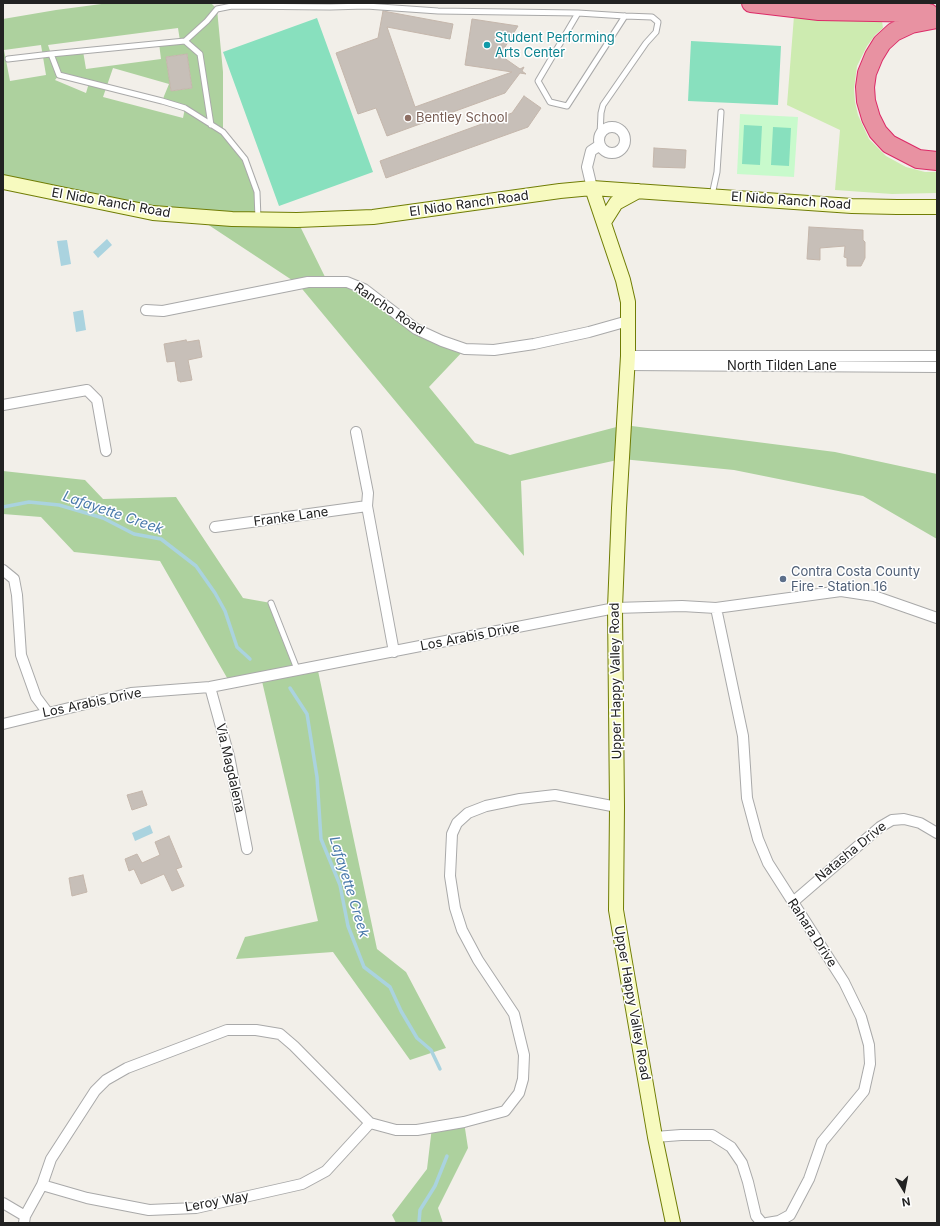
<!DOCTYPE html>
<html>
<head>
<meta charset="utf-8">
<style>
  body { margin:0 }
  #map { position:relative; width:940px; height:1226px; overflow:hidden; background:#f2efe9; font-family:Inter,sans-serif }
  canvas { display:block }
  .frame { position:absolute; inset:0; border:4px solid #222; pointer-events:none }
  .north { position:absolute; left:884px; top:1170px; width:40px; height:40px; -webkit-text-stroke:3px #fff; paint-order:stroke; rotate:170deg; font-size:11px; font-weight:700; line-height:16px; text-align:center; color:#222 }
  .north::after { content:''; display:block; margin:auto; width:14px; height:18px; background:#222; clip-path:polygon(50% 0,100% 100%,50% 72%,0 100%) }
</style>
</head>
<body>
<div id="map">
<canvas width="940" height="1226"></canvas>
<div class="frame"></div>
<div class="north">N</div>
</div>
<script>
const ctx = document.querySelector('canvas').getContext('2d');
ctx.lineJoin = 'round';
function fill(path, color) {
  ctx.fillStyle = color;
  ctx.fill(path, 'evenodd');
}
function toPath(rows) {
  const path = new Path2D();
  for (const r of rows) {
    if (r.length === 3) {
      path.moveTo(r[0] + r[2], r[1]);
      path.arc(r[0], r[1], r[2], 0, 2 * Math.PI);
      continue;
    }
    path.moveTo(r[0], r[1]);
    for (let i = 2; i < r.length; i += 2) path.lineTo(r[i], r[i + 1]);
  }
  return path;
}
function stroke(path, color, width, dash) {
  ctx.strokeStyle = color;
  ctx.lineWidth = width;
  ctx.lineCap = dash ? 'butt' : 'round';
  ctx.setLineDash(dash || []);
  ctx.stroke(path);
}
function label(font, color, halo, rows, align = 'center') {
  ctx.font = font + ' Inter,sans-serif';
  ctx.lineWidth = 3;
  ctx.setLineDash([]);
  ctx.textBaseline = 'middle';
  ctx.strokeStyle = halo;
  ctx.fillStyle = color;
  for (const [text, x, y, turn = 0] of rows) {
    ctx.save();
    ctx.translate(x, y);
    ctx.rotate((+turn || 0) * Math.PI / 180);
    ctx.textAlign = isNaN(turn) ? turn : align;
    if (halo) ctx.strokeText(text, 0, 0);
    ctx.fillText(text, 0, 0);
    ctx.restore();
  }
}
fill(toPath([
  [794,16,882,21,883,28,875,35,867,46,857,66,854,89,855,102,858,115,869,139,886,156,906,167,925,172,937,172,937,193,892,194,835,190,840,130,787,105]
]), '#cdebb0');
fill(toPath([
  [109,3,211,3,217,9,223,72,223,132,245,159,257,192,258,219,297,220,327,281,347,282,416,329,465,349,429,387,475,443,510,455,624,425,835,452,937,474,937,539,863,496,734,470,622,459,521,481,524,556,298,284,195,216,3,182,3,19,56,10],
  [178,28,180,41,159,43,161,59,86,69,83,51,51,54,48,45],
  [41,45,46,75,10,81,4,50],
  [187,54,192,88,171,91,166,57],
  [113,68,169,84,162,101,185,108,183,118,103,97],
  [59,75,89,83,86,93,55,80],
  [3,471,85,480,103,499,176,497,243,598,271,603,297,669,317,666,377,949,406,972,446,1048,410,1060,333,952,236,959,245,937,318,921,261,677,230,683,160,561,74,552,41,517,3,514],
  [464,1122,468,1148,438,1208,443,1223,396,1223,392,1215,427,1169,432,1127]
]), '#add19e');
fill(toPath([
  [740,114,798,117,794,177,737,174]
]), '#c8facc');
fill(toPath([
  [317,18,373,172,279,206,223,52],
  [691,41,781,46,778,105,688,101],
  [744,125,762,126,760,165,742,164],
  [773,127,791,128,789,166,771,165]
]), '#88e0be');
fill(toPath([
  [107,239,112,245,98,258,93,252],
  [67,240,71,264,61,266,57,241],
  [83,310,86,330,76,332,73,312],
  [150,825,153,833,135,841,132,833]
]), '#aad3df');
stroke(toPath([
  [3,507,29,502,59,505,103,518,134,534,161,539,196,566,215,593,225,611,237,647,250,659],
  [290,688,307,714,317,777,321,839,340,885,348,926,364,967,390,987,401,1011,417,1038,431,1050,440,1069],
  [419,1223,420,1210,435,1186,447,1156]
]), '#aad3df', 3.5);
const building = toPath([
  [383,11,453,24,450,39,387,27,415,107,512,72,465,65,472,19,518,26,500,55,520,69,524,67,522,71,526,74,520,73,505,93,387,136,376,108,358,114,336,53,378,38,383,11],
  [187,54,192,88,171,91,166,57,187,54],
  [524,96,541,108,528,127,386,178,380,161,512,113,524,96],
  [654,148,686,150,685,168,653,167,654,148],
  [809,227,863,230,863,240,865,242,865,258,861,266,847,266,847,258,844,257,845,246,820,248,820,260,807,259,809,227],
  [186,340,187,342,199,340,202,357,188,360,192,380,180,382,180,381,178,381,175,361,167,362,164,344,186,340],
  [142,791,147,805,132,810,127,795,142,791],
  [169,836,182,867,176,869,184,886,172,891,164,874,141,884,134,869,129,871,125,859,137,854,142,863,160,855,155,842,169,836],
  [83,875,87,892,72,896,69,878,83,875]
]);
fill(building, '#c7bfb8');
stroke(building, '#c4b6ab', 1);
const lane = toPath([
  [185,41,200,54,211,125],
  [8,59,51,54],
  [600,135,601,113,603,105,646,43,656,32,658,22,652,17,625,16,578,13,538,81,550,102,567,106,625,16],
  [712,195,717,172,721,112],
  [258,219,257,192,245,159,223,132,185,108,162,101,59,75,51,54,185,41,207,21,217,9,232,6,330,7,366,6,438,11,578,13],
  [271,603,297,669]
]);
const street = toPath([
  [612,140,13],
  [592,188,587,167,591,151,600,145],
  [146,310,163,311,308,282,347,282,364,289,416,329,442,341,465,349,494,350,534,344,589,332,628,321],
  [628,356,937,356],
  [627,365,937,367],
  [3,405,87,390,97,400,106,451],
  [356,432,368,493,367,506,394,652],
  [215,527,367,506],
  [3,570,14,579,17,595,21,655,36,697,48,713],
  [716,608,743,736,747,798,758,839,768,863,844,982,861,1017,869,1045,870,1064,864,1091,822,1142,809,1179,790,1215,779,1221,767,1223],
  [210,687,229,756,247,849],
  [3,724,131,693,210,687,615,608,682,606,716,608,841,591,874,596,937,618],
  [793,902,880,827,892,820,904,819,920,823,937,833],
  [655,1137,681,1135,712,1135,731,1147,742,1163,748,1182,756,1216,762,1223],
  [42,1185,87,1198,149,1210,196,1208,302,1184,326,1171,370,1123],
  [3,1203,25,1216],
  [24,1223,25,1216,42,1185,51,1159,95,1091,106,1080,127,1068,227,1030,256,1030,280,1034,294,1046,370,1123,396,1130,417,1130,464,1122,505,1111,519,1093,523,1079,524,1055,514,1014,478,960,462,930,455,908,450,876,452,834,457,823,468,813,486,806,520,799,555,795,617,807]
]);
const secondary = toPath([
  [3,182,153,213,232,219,297,220,373,217,560,191,592,188,852,206,897,207,937,207],
  [592,188,623,280,628,302,628,356,619,508,615,608,617,807,616,910,655,1137,673,1223],
  [604,222,616,203,638,191]
]);
const highway = toPath([
  [751,3,819,11,929,13],
  [937,19,911,24,894,32,882,43,874,56,867,73,865,87,866,101,871,118,878,132,889,144,918,159,937,161]
]);
stroke(lane, '#a9a9a9', 7);
stroke(street, '#a9a9a9', 12);
stroke(secondary, '#707d05', 16);
stroke(highway, '#dc2a67', 20);
stroke(lane, '#fff', 5);
stroke(street, '#fff', 10);
stroke(secondary, '#f7fabf', 14);
stroke(highway, '#e892a2', 18);
for (const [x, y, r, color] of [
  [487,45,4,"#0f9aa8"],
  [408,118,4,"#8d6e63"],
  [783,579,4,"#5c6f8a"]
]) {
  const dot = new Path2D();
  dot.arc(x, y, r, 0, 2 * Math.PI);
  ctx.fillStyle = color;
  ctx.fill(dot);
  stroke(dot, '#fff', 1.5);
}
label('13px', '#0d838f', '#fff', [
  ["Student Performing",495,38],
  ["Arts Center",495,53]
], 'left');
label('13px', '#785e54', '#fff', [
  ["Bentley School",416,118]
], 'left');
label('13px', '#222', '#fff', [
  ["El Nido Ranch Road",791,201,4],
  ["El Nido Ranch Road",111,203,10],
  ["El Nido Ranch Road",469,204,-8],
  ["Rancho Road",389,309,34],
  ["North Tilden Lane",782,366],
  ["Franke Lane",291,517,-8],
  ["Los Arabis Drive",470,637,-11],
  ["Upper Happy Valley Road",616,681,-91],
  ["Los Arabis Drive",92,703,-12],
  ["Via Magdalena",230,768,77],
  ["Natasha Drive",851,852,-39],
  ["Rahara Drive",812,933,57],
  ["Upper Happy Valley Road",632,1003,80],
  ["Leroy Way",217,1202,-10]
]);
label('13px', '#4e5e75', '#fff', [
  ["Contra Costa County",791,572],
  ["Fire - Station 16",791,587]
], 'left');
label('italic 14px', '#4a7aab', '#fff', [
  ["Lafayette Creek",113,513,19],
  ["Lafayette Creek",349,887,73]
]);
</script>
</body>
</html>
